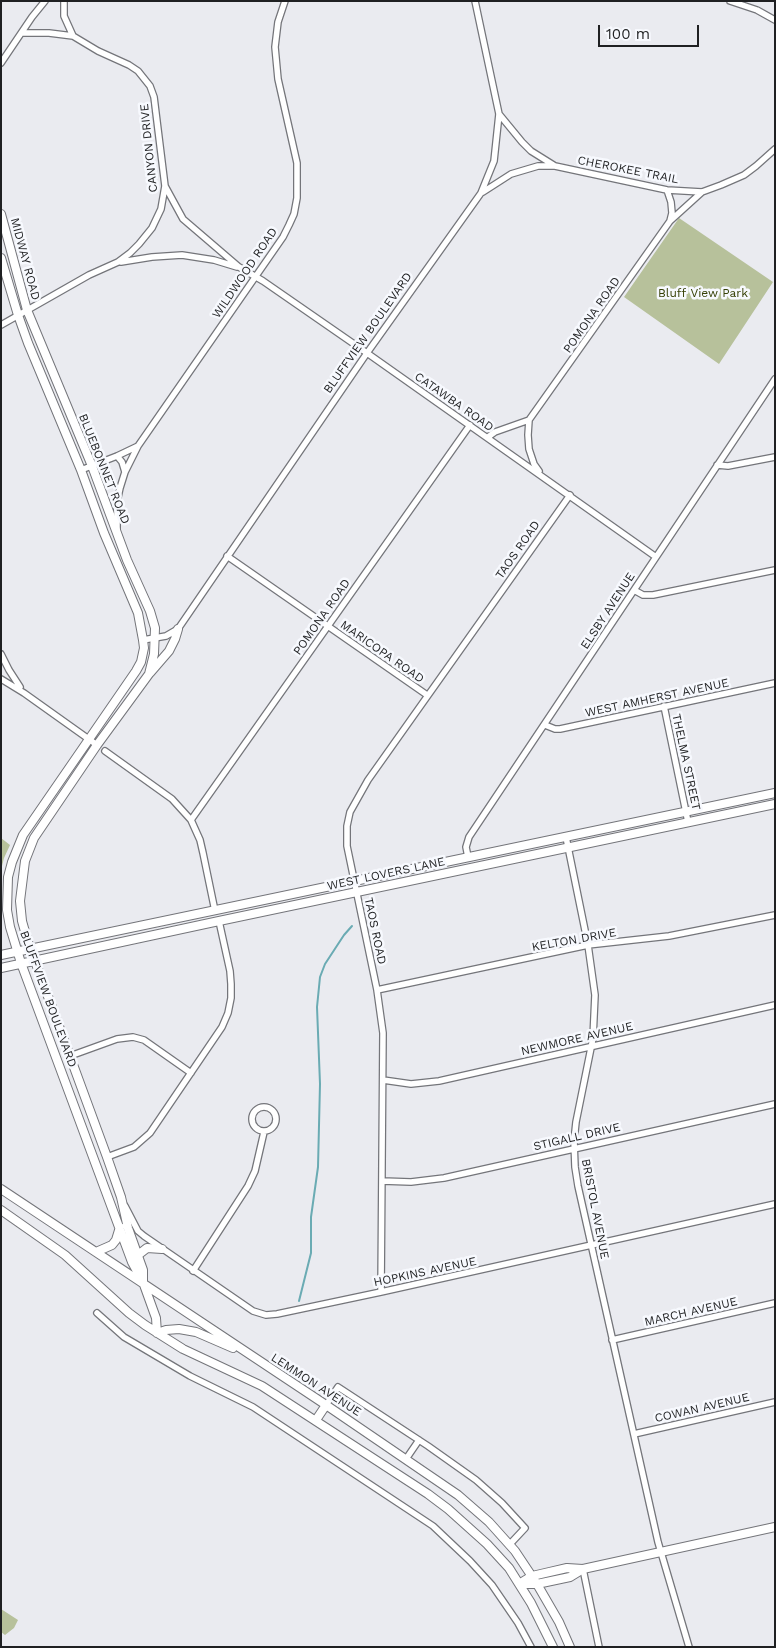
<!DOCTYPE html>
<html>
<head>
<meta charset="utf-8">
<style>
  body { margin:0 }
  #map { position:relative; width:776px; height:1648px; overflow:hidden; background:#eaebf0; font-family:"Work Sans",sans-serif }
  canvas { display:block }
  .frame { position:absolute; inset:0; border:2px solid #1f2022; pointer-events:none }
  .scale { position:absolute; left:598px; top:25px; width:101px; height:22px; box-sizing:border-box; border:2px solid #1f2022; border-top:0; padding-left:6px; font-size:15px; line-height:18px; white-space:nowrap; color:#1f2022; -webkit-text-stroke:4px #f7f9fe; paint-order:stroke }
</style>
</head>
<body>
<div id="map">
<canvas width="776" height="1648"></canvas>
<div class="frame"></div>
<div class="scale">100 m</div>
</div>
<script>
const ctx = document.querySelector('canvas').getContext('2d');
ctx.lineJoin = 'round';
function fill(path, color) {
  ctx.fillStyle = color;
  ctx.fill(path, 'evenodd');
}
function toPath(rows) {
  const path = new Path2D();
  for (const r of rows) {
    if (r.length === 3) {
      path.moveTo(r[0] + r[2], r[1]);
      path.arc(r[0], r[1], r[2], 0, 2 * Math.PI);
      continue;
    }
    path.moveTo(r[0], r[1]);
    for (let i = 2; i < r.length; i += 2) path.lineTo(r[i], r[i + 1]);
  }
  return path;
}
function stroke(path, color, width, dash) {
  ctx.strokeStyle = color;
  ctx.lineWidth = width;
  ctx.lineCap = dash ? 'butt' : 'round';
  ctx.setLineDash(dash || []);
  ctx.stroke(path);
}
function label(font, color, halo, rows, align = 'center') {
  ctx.font = font + ' "Work Sans",sans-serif';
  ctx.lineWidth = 5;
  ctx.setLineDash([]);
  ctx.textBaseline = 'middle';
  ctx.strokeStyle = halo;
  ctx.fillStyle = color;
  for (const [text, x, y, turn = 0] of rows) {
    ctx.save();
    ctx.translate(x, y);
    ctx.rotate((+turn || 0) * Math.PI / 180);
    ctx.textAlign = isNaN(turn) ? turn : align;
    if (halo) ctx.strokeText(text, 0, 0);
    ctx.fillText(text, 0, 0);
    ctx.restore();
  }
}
fill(toPath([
  [679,218,773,282,719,364,624,297],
  [1,838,10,845,4,858,1,870],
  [1,1609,18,1620,14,1628,5,1635,1,1632]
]), '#b7c19b');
stroke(toPath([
  [299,1301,311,1253,311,1217,318,1167,320,1084,317,1007,320,977,325,964,344,935,352,926]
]), '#6aabb3', 2);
const street = toPath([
  [64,1,64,16,73,36],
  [730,1,757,10,775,20],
  [1,63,32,17,45,1],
  [499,114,522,142,531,151,555,166],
  [165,186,183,219,239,267,263,281,367,353,656,557],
  [667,190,671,202,672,213,670,221],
  [483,192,511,174,538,166,555,166,667,190,702,192,721,185,744,175,756,166,775,149],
  [121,262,152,257,182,255,214,260,237,267],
  [1,325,89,275,118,262,130,253,139,244,152,228,161,209,165,186,154,97,150,86,138,71,129,65,98,51,73,36,49,33,22,33],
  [529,420,528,435,529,449,534,464,539,471],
  [488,437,495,432,529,420,670,221,702,192],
  [117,456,122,462,125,472],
  [717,465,728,466,775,457],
  [81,470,117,456,138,446,283,237,289,225,294,214,297,198,297,163,278,79,275,47,278,22,285,1],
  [117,530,117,502,120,488,125,472,138,446],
  [227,556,427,695],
  [634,590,643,595,653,595,775,570],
  [143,640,166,636,178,629,367,353,481,193,494,161,499,114,475,1],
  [1,654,9,670,20,687],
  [1,679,24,693,97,745],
  [664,706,688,822],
  [545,725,555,729,560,729,775,683],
  [105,751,172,799,191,820,200,840,203,853,215,911],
  [191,820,470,425],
  [566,837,588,945,595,995,593,1038,576,1122,574,1141,575,1167,578,1186,658,1542,689,1647],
  [468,857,466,847,469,837,775,379],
  [377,990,588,945,669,936,775,915],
  [70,1056,117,1039,133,1037,144,1040,191,1073],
  [383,1080,411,1084,439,1081,775,1005],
  [264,1119,12],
  [107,1157,134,1147,150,1133,222,1027,228,1013,231,998,231,984,230,971,219,921],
  [382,1181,411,1182,444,1178,775,1104],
  [125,1206,138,1231,144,1236,253,1311,266,1315,277,1314,381,1292,775,1204],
  [193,1271,248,1186,255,1171,264,1132],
  [381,1292,383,1033,377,990,347,846,347,826,350,812,368,780,570,495],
  [97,1313,124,1337,190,1376,253,1407,433,1526,470,1561,492,1585,518,1623,531,1647],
  [612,1340,775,1303],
  [326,1405,338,1387,428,1446,476,1480,502,1503,525,1528,510,1544],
  [634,1434,775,1402],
  [406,1459,419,1440],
  [583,1569,599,1647]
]);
const secondary = toPath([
  [1,214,27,310,92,466,127,560,150,611,155,628,154,654,149,674,97,745,34,838,25,861,20,901,22,921,28,942,107,1157,121,1197,128,1228,143,1270,143,1282],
  [1,258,18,315,28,343,81,470,104,533,138,613,143,640,144,648,141,662,136,671,23,835,12,862,8,877,7,910,10,927,21,963,132,1262,143,1282,156,1318,157,1333],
  [150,673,169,651,175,639,178,629],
  [1,955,775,793],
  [1,968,219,921,775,804],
  [1,1189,326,1405,458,1495,489,1522,515,1551,537,1584,559,1622,570,1647],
  [1,1210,65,1255,129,1313,145,1325,183,1349,262,1386,428,1494,448,1509,487,1544,509,1568,531,1603,553,1647],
  [96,1252,112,1245,116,1240,120,1227],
  [138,1255,147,1248,162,1249],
  [157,1333,166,1330,179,1329,196,1332,233,1348],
  [316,1420,326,1405],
  [519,1584,532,1576,545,1573,567,1568,583,1569,775,1527],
  [520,1584,537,1584,570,1577,583,1569]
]);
stroke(street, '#74757a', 8);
stroke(secondary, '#74757a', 10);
stroke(street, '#fff', 5.5);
stroke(secondary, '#fff', 8);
label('12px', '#1f2022', '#f7f9fe', [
  ["CANYON DRIVE",149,148,-96],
  ["CHEROKEE TRAIL",628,170,11],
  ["MIDWAY ROAD",25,259,75],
  ["WILDWOOD ROAD",245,273,-56],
  ["POMONA ROAD",592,315,-55],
  ["BLUFFVIEW BOULEVARD",368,333,-55],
  ["CATAWBA ROAD",454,402,35],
  ["BLUEBONNET ROAD",104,469,68],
  ["TAOS ROAD",518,550,-55],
  ["ELSBY AVENUE",608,611,-57],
  ["POMONA ROAD",322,617,-55],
  ["MARICOPA ROAD",382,652,35],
  ["WEST AMHERST AVENUE",657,698,-12],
  ["THELMA STREET",686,762,78],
  ["WEST LOVERS LANE",386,874,-12],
  ["TAOS ROAD",375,931,78],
  ["KELTON DRIVE",574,940,-10],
  ["BLUFFVIEW BOULEVARD",48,999,70],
  ["NEWMORE AVENUE",577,1039,-13],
  ["STIGALL DRIVE",577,1137,-13],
  ["BRISTOL AVENUE",595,1209,79],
  ["HOPKINS AVENUE",425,1272,-12],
  ["MARCH AVENUE",691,1312,-13],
  ["LEMMON AVENUE",316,1385,33],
  ["COWAN AVENUE",702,1408,-13]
]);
label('12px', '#364006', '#f7f9fe', [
  ["Bluff View Park",703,293]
]);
</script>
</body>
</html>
